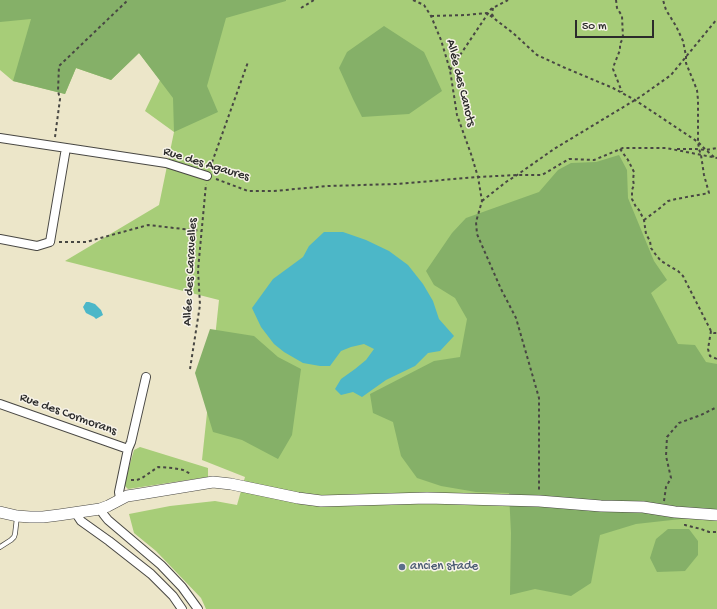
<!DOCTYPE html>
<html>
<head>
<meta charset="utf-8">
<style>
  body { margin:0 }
  #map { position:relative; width:717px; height:609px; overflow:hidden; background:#ece6c9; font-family:"Gochi Hand",sans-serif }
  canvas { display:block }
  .scale { position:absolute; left:575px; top:20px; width:79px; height:18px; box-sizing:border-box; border:2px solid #2b2b2b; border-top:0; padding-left:5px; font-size:12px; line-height:14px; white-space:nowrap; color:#2b2b2b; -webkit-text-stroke:3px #f7f3e8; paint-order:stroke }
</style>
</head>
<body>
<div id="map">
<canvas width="717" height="609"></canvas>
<div class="scale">50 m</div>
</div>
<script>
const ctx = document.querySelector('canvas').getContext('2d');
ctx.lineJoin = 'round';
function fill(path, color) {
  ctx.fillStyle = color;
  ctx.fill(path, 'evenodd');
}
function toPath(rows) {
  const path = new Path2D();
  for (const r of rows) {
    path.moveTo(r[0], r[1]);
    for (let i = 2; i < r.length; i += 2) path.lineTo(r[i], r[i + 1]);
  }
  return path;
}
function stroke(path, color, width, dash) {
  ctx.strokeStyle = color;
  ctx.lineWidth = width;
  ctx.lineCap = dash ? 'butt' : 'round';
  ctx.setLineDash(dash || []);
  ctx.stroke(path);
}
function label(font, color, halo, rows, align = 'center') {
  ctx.font = font + ' "Gochi Hand",sans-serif';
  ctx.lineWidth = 3;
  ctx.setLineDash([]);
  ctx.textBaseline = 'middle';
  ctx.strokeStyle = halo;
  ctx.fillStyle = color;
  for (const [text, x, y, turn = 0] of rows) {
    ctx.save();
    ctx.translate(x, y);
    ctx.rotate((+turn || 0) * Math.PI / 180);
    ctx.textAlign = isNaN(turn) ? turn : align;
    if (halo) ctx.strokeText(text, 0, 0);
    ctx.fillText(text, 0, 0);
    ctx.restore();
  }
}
fill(toPath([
  [0,0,717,0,717,609,206,609,201,598,156,551,134,533,129,514,170,506,215,501,237,505,245,477,202,460,219,300,65,261,159,205,174,132,145,111,160,80,139,53,111,80,76,68,65,94,13,81,0,70],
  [140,447,208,468,208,477,128,489,125,486,125,481,134,450]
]), '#a7cd78');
fill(toPath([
  [0,0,286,0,286,1,226,18,207,86,218,112,174,132,173,98,139,53,111,80,76,68,65,94,13,81,31,19,0,22],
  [384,26,424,52,442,91,409,114,362,117,353,99,339,68,347,52],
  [619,155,627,170,628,198,654,261,667,280,651,293,678,344,695,345,706,362,717,364,717,515,636,524,600,535,591,583,571,596,535,589,510,595,511,533,509,493,476,492,441,486,417,478,401,456,393,422,373,413,370,394,434,361,460,357,467,319,455,298,434,285,426,271,452,233,466,218,539,192,558,170,571,163,596,162],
  [210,329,254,336,278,357,301,369,292,435,278,459,242,440,213,432,195,373],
  [668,529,689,529,698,541,698,555,685,571,657,572,650,558,656,539]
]), '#85b068');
fill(toPath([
  [324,232,343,232,366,240,389,251,408,265,423,284,433,301,439,319,454,336,440,351,428,353,415,366,386,380,362,397,353,392,341,395,335,389,341,379,355,369,366,360,374,349,364,344,351,347,341,351,330,366,320,366,303,363,284,352,274,344,261,327,252,308,273,279,303,257,309,246],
  [86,302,89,302,95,304,101,310,103,315,96,319,94,317,86,313,83,307]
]), '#4cb7c8');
const service = toPath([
  [0,547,11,540,14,537,15,534,17,517]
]);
const minor = toPath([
  [0,138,166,163,207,176],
  [0,239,37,246,50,242,66,148],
  [0,404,128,449],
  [120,499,119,492,128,449,131,442,146,377],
  [100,509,104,515,108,520,161,565,182,587,198,609],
  [75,512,81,521,109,541,151,574,173,596,182,609]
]);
const tertiary = toPath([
  [0,512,17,516,30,517,43,517,59,515,100,509,108,506,127,496,134,495,213,482,231,484,298,498,321,501,427,498,539,501,601,506,643,507,675,512,717,515]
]);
stroke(service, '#484743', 5.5);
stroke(minor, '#484743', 10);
stroke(tertiary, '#484743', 12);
stroke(toPath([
  [413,0,424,5,431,16,441,40,450,70,457,115,471,154,478,177,482,201,476,222,477,234,501,289,516,318,539,398,539,492],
  [616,0,617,8,622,16,623,38,620,44,620,50,614,65,613,69,622,92],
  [301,8,314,0],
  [493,8,492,14,494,18],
  [431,16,466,15,487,13,513,33,537,55,563,67,613,88,635,100,698,142,706,150,714,157],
  [450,70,491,9,508,0],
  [55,137,60,99,58,91,59,66,128,0],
  [620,149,628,160,634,172,633,180,634,185,632,190,632,199,636,207,639,210,644,220,646,234,650,241,651,248,656,255,661,261,678,271,683,276,711,331,714,333,717,333],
  [677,149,696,149,706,150,717,148],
  [210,168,248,62],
  [216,179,248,191,274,191,328,186,396,184,478,177,517,175,542,175,569,159,594,160,623,148,666,148,717,158],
  [482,201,506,182,517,175,554,149,640,97,671,75,717,19],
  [644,220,660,208,668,201,676,199,709,193,704,175,701,155,699,149,698,142,698,100,697,90,686,63,686,56,683,41,676,26,666,10,663,0],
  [59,242,86,242,148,225,201,231],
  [711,331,708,349,710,356,717,359],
  [190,369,200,305,198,270,206,184],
  [131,480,137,480,142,478,158,467,173,468,183,470,191,474],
  [664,501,666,487,671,478,666,456,667,437,679,423,701,415,717,407],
  [685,524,685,525,701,529,709,532,717,532]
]), '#484743', 2, [3, 3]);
stroke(service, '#fff', 4);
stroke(minor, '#fff', 8);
stroke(tertiary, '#fff', 11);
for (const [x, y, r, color] of [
  [402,567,4,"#5c6f8a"]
]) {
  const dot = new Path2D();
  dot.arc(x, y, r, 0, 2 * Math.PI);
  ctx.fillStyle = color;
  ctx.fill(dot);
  stroke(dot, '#f7f3e8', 1.5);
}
label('13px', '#2b2b2b', '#f7f3e8', [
  ["Allée des Canots",460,83,76],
  ["Rue des Agaures",206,165,17],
  ["Allée des Caravelles",191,272,-87],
  ["Rue des Cormorans",68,415,20]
]);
label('13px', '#4e5e75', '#f7f3e8', [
  ["ancien stade",410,567]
], 'left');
</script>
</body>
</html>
